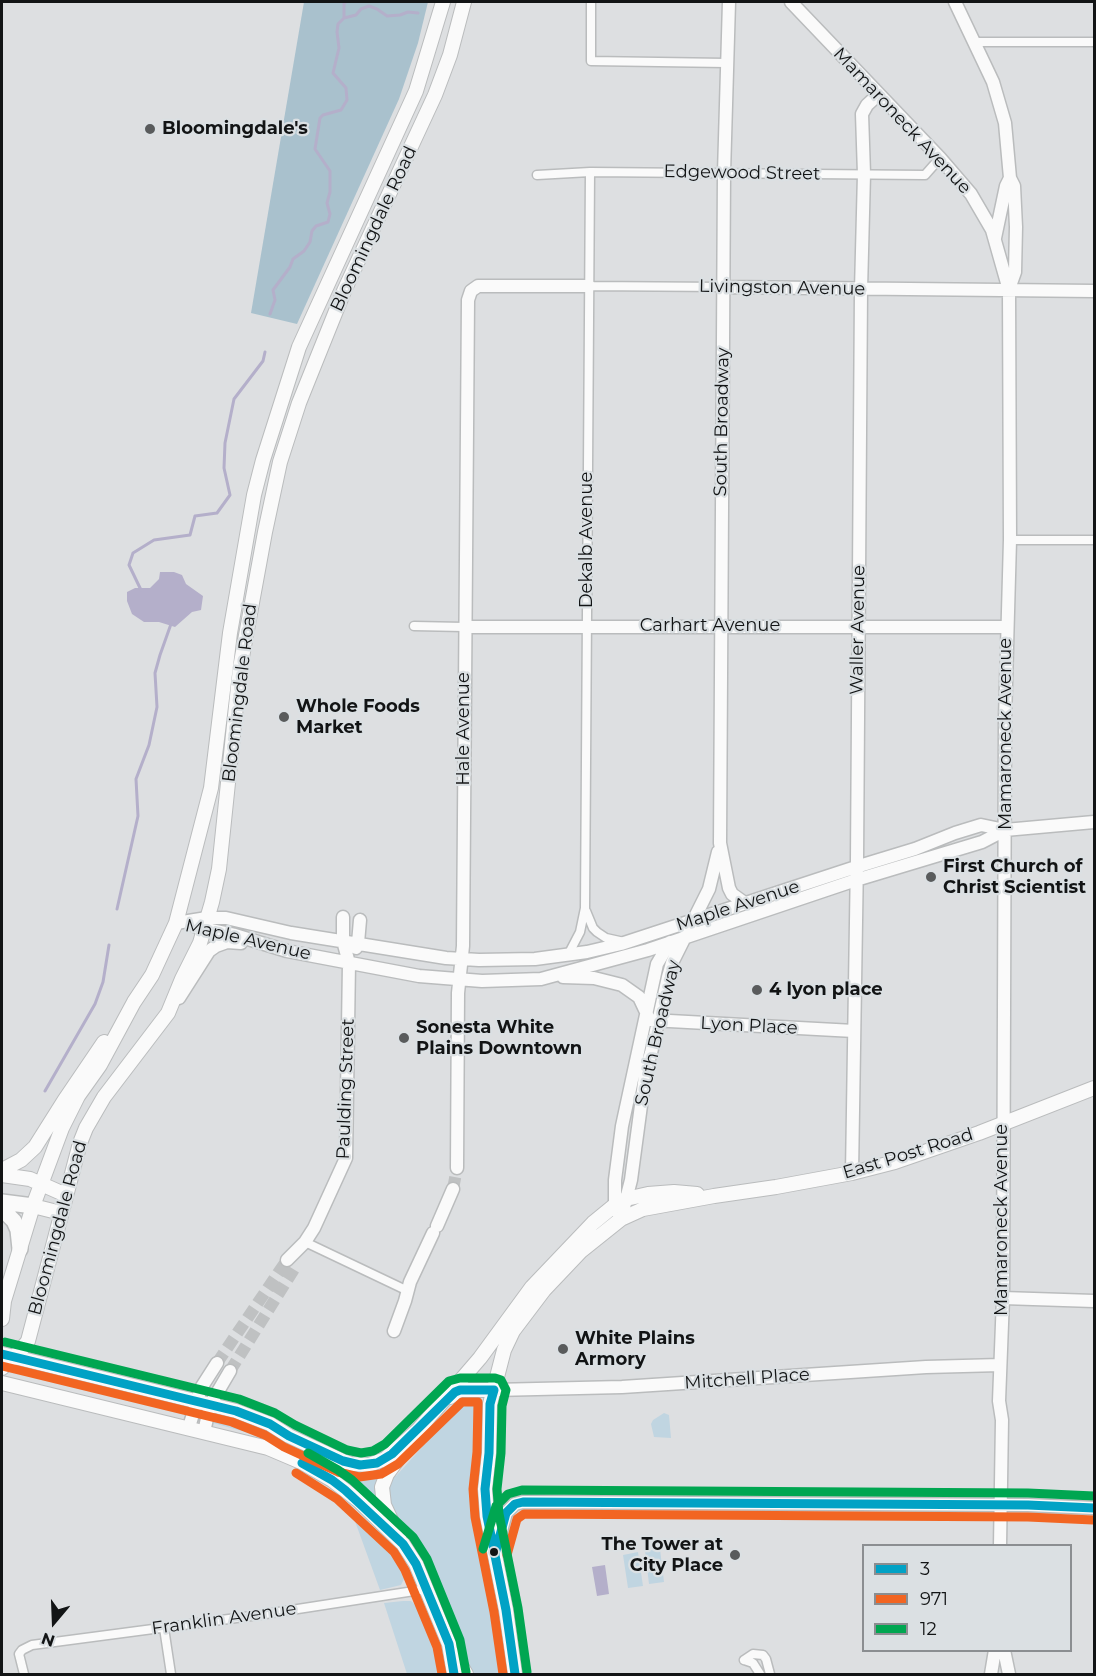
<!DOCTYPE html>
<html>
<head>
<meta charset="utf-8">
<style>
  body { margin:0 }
  #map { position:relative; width:1096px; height:1676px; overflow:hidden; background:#dddfe1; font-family:Montserrat,sans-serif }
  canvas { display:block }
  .frame { position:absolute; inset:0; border:3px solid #121415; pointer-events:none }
  .legend { position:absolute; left:862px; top:1544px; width:210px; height:108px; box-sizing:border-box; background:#dbe0e3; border:2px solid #8b8e91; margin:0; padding:8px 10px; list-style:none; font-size:18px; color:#121415 }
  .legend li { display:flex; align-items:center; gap:12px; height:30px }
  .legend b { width:30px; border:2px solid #8b8e91 }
  .north { position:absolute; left:24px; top:1592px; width:60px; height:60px; -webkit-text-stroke:4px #dbe0e3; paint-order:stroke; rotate:199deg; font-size:16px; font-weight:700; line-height:24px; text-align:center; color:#121415 }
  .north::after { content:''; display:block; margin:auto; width:21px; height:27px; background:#121415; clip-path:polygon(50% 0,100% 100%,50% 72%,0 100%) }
</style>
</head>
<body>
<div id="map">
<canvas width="1096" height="1676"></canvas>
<div class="frame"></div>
<ul class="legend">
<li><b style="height:8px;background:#01a2c5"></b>3</li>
<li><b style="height:8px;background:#f26522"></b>971</li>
<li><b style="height:8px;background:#00a651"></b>12</li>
</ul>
<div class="north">N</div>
</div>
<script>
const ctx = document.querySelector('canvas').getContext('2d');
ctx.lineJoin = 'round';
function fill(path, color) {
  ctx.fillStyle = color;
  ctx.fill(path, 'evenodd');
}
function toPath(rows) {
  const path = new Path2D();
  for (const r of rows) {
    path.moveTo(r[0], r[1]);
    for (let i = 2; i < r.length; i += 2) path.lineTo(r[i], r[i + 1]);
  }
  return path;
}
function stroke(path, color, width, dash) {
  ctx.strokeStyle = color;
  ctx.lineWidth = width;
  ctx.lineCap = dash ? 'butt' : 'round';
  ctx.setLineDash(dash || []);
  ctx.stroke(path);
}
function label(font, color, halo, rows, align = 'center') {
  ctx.font = font + ' Montserrat,sans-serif';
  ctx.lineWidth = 4.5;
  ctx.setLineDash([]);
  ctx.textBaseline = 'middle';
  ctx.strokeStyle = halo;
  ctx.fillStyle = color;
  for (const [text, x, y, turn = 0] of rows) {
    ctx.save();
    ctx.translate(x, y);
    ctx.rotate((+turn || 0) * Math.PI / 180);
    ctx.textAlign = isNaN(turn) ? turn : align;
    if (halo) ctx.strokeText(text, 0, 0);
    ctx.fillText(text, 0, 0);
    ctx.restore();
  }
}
fill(toPath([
  [470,1398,475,1399,478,1403,476,1491,488,1590,503,1674,459,1674,449,1647,461,1644,444,1598,420,1544,393,1510,380,1509,344,1477,305,1453,278,1441,213,1423,211,1421,213,1416,216,1416,251,1426,276,1435,347,1469,368,1472,384,1467,396,1476,462,1403],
  [664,1413,669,1415,671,1438,654,1437,651,1424,653,1420],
  [348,1502,395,1553,405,1571,405,1577,401,1585,380,1590],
  [660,1549,664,1582,649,1584,645,1551],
  [638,1552,643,1586,628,1588,623,1555],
  [403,1601,411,1601,424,1613,444,1674,407,1674,384,1603]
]), '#c0d5e1');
fill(toPath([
  [304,2,428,2,418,43,399,99,297,324,251,313]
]), '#a9c1cd');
fill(toPath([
  [160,572,174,572,182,575,186,584,203,596,201,610,192,612,175,627,159,622,144,622,132,614,127,601,127,592,135,588,150,588,159,579],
  [605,1565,609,1594,597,1596,592,1567]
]), '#b4afca');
stroke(toPath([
  [344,18,356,15,361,9,369,6,377,9,387,16,400,15,408,12,418,13],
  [270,314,275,300,273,290,290,267,293,259,304,251,310,242,312,231,316,226,328,222,330,214,327,203,330,192,330,171,315,149,320,118,323,115,341,110,347,100,346,88,333,73,339,48,337,32,338,24,344,18,344,3,346,2],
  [141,590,129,565,133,553,154,540,190,535,195,516,217,513,230,495,224,468,225,443,234,399,263,361,265,352],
  [117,909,138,816,136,779,149,745,157,707,155,673,160,655,171,624],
  [45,1091,95,1004,103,982,109,945]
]), '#b4afca', 3);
stroke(toPath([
  [453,1189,457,1168],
  [217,1363,287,1260],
  [230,1371,296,1266]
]), '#bfc1c2', 12, [12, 6]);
const street = toPath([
  [591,2,591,61,726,63],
  [973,42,1094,42],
  [537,175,590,172,925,175,940,158],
  [589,286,724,287],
  [1010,540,1094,540],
  [414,626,464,627],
  [586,911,593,928,597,932,606,938,624,942],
  [568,955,580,932,585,908,590,172],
  [305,1242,408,1291],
  [164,1628,171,1674],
  [744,1660,753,1654,763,1655,766,1659,770,1674],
  [744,1660,753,1663,760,1674],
  [24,1674,19,1654,22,1650,32,1645,259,1615,427,1589]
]);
const secondary = toPath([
  [729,2,724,173,720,843,729,888,732,894,746,904],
  [791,2,940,158,971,194,992,230,1009,290,1010,540,1005,719,1003,1298,999,1401,1002,1420,1000,1546],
  [955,2,993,82,1005,123,1010,178,1014,186,1016,227,1015,272,1009,289],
  [995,238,1006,186,1010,178],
  [724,287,1094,291],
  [464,627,1006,627],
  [176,923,207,918,226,918,291,933,446,958,479,960,535,959,587,952,621,944,856,867,915,849,955,833,981,825,1005,830,1094,822],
  [196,927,235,935,287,951,419,976,482,981,541,979,648,950,856,880,982,842,1005,830],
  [356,948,358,943,360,920],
  [563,977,594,978,622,985,639,997,647,1014],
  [179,998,209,951,216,946,227,942,241,943],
  [651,1020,854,1031],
  [457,1168,458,993,463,946,468,300,471,291,478,286,589,286],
  [852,1173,857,859,861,290,864,174,862,114,867,105,879,94],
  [618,1213,615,1205,615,1180,622,1126,657,964,670,942],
  [621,1219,631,1180,646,1068,651,1053,668,977,672,963,709,889,718,852],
  [437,1226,453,1189],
  [287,1260,305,1242,314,1228,346,1158,349,963,343,941,343,917],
  [1003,1298,1094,1301],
  [394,1331,405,1301,410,1282,433,1233],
  [494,1390,622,1387,926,1367,1000,1365],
  [189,1427,201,1388,217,1363],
  [204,1432,210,1405,230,1371],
  [495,1552,506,1513,515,1504,523,1502,1028,1505,1094,1508],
  [1004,1650,1009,1674],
  [991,1674,995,1650]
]);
const primary = toPath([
  [2,1170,21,1160,35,1147,64,1101,104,1042],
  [2,1175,30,1179,66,1195],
  [33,1206,61,1213],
  [2,1319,4,1301,33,1206,62,1128,78,1096,100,1065,134,1002,152,975,176,923,211,788,230,633,254,495,263,460,299,347,416,91,443,2],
  [2,1354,236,1411,270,1424,289,1436,343,1461,351,1464,369,1465,385,1459,418,1430,480,1358,532,1287,593,1223,615,1205,626,1199,648,1194,674,1192,697,1194],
  [2,1368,21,1350,28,1341,80,1143,86,1128,104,1097,168,1013,182,979,200,943,212,902,219,869,240,668,265,532,280,462,299,403,344,291,435,95,450,55,464,2],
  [2,1383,268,1448,301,1462,332,1480,359,1501,403,1544,416,1564,449,1644,454,1674],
  [450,1397,460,1390,494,1390],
  [399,1537,384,1505,382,1487,387,1474,407,1447],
  [454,1654,466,1674],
  [515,1674,506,1610,487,1516,485,1489,489,1453,490,1404,504,1350,513,1331,544,1290,581,1251,621,1219,643,1209,714,1196,776,1187,852,1173,895,1162,979,1133,1094,1088]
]);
const highway = toPath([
  [2,1202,33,1206],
  [2,1209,14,1221,18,1230,20,1249]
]);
stroke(street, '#babcbd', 11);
stroke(secondary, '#babcbd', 15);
stroke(primary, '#babcbd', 16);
stroke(highway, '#babcbd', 18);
stroke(street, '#fafafa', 8);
stroke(secondary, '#fafafa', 12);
stroke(primary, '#fafafa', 14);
stroke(highway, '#fafafa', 15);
stroke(toPath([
  [2,1354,236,1411,270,1424,289,1436,343,1461,360,1465,377,1463,392,1454,455,1392,460,1390,494,1390,490,1404,489,1453,485,1489,487,1516,506,1610,515,1674],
  [302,1463,332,1480,345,1490,403,1544,416,1564,449,1644,454,1674],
  [495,1554,506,1513,515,1504,523,1502,1028,1505,1094,1508]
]), '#01a2c5', 9);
stroke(toPath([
  [2,1366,232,1422,265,1435,284,1447,338,1472,359,1477,381,1474,398,1464,462,1402,478,1402,477,1452,473,1489,475,1517,494,1612,503,1674],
  [296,1473,337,1499,394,1552,405,1570,437,1647,442,1674],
  [507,1555,517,1519,524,1514,1028,1517,1093,1520]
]), '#f26522', 9);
stroke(toPath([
  [5,1342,239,1399,275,1413,295,1425,347,1450,361,1453,373,1451,385,1444,449,1381,460,1378,495,1378,501,1380,506,1390,502,1406,501,1453,497,1489,499,1514,518,1608,527,1672],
  [308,1453,338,1470,352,1480,413,1537,427,1559,460,1640,466,1672],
  [483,1549,496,1506,508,1494,522,1490,1028,1493,1094,1496]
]), '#00a651', 9);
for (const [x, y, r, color] of [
  [150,129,6,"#595b5c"],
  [284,717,6,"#595b5c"],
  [931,877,6,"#595b5c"],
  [757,990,6,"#595b5c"],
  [404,1038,6,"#595b5c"],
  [563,1349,6,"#595b5c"],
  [494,1552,5,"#121415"],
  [735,1555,6,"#595b5c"]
]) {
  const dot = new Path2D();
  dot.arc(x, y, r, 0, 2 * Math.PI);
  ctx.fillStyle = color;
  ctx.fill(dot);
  stroke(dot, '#dbe0e3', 2);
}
label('18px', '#121415', '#dbe0e3', [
  ["Mamaroneck Avenue",902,121,47],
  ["Edgewood Street",742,173,1],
  ["Bloomingdale Road",374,229,-65],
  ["Livingston Avenue",782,288,1],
  ["South Broadway",722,422,-89],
  ["Dekalb Avenue",587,540,-90],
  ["Carhart Avenue",710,626],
  ["Waller Avenue",858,630,-89],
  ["Bloomingdale Road",240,693,-83],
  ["Hale Avenue",464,729,-90],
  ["Mamaroneck Avenue",1006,734,-90],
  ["Maple Avenue",738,906,-18],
  ["Maple Avenue",248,940,13],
  ["Lyon Place",749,1026,3],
  ["South Broadway",658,1033,-77],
  ["Paulding Street",346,1089,-88],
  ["East Post Road",908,1154,-17],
  ["Mamaroneck Avenue",1002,1220,-90],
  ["Bloomingdale Road",58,1228,-75],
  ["Mitchell Place",747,1379,-4],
  ["Franklin Avenue",224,1619,-8]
]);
label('bold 18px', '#121415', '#dbe0e3', [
  ["Bloomingdale's",162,129],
  ["Whole Foods",296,707],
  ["Market",296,728],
  ["First Church of",943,867],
  ["Christ Scientist",943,888],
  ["4 lyon place",769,990],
  ["Sonesta White",416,1028],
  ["Plains Downtown",416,1049],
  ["White Plains",575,1339],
  ["Armory",575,1360],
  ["The Tower at",723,1545,"right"],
  ["City Place",723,1566,"right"]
], 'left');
</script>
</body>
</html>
